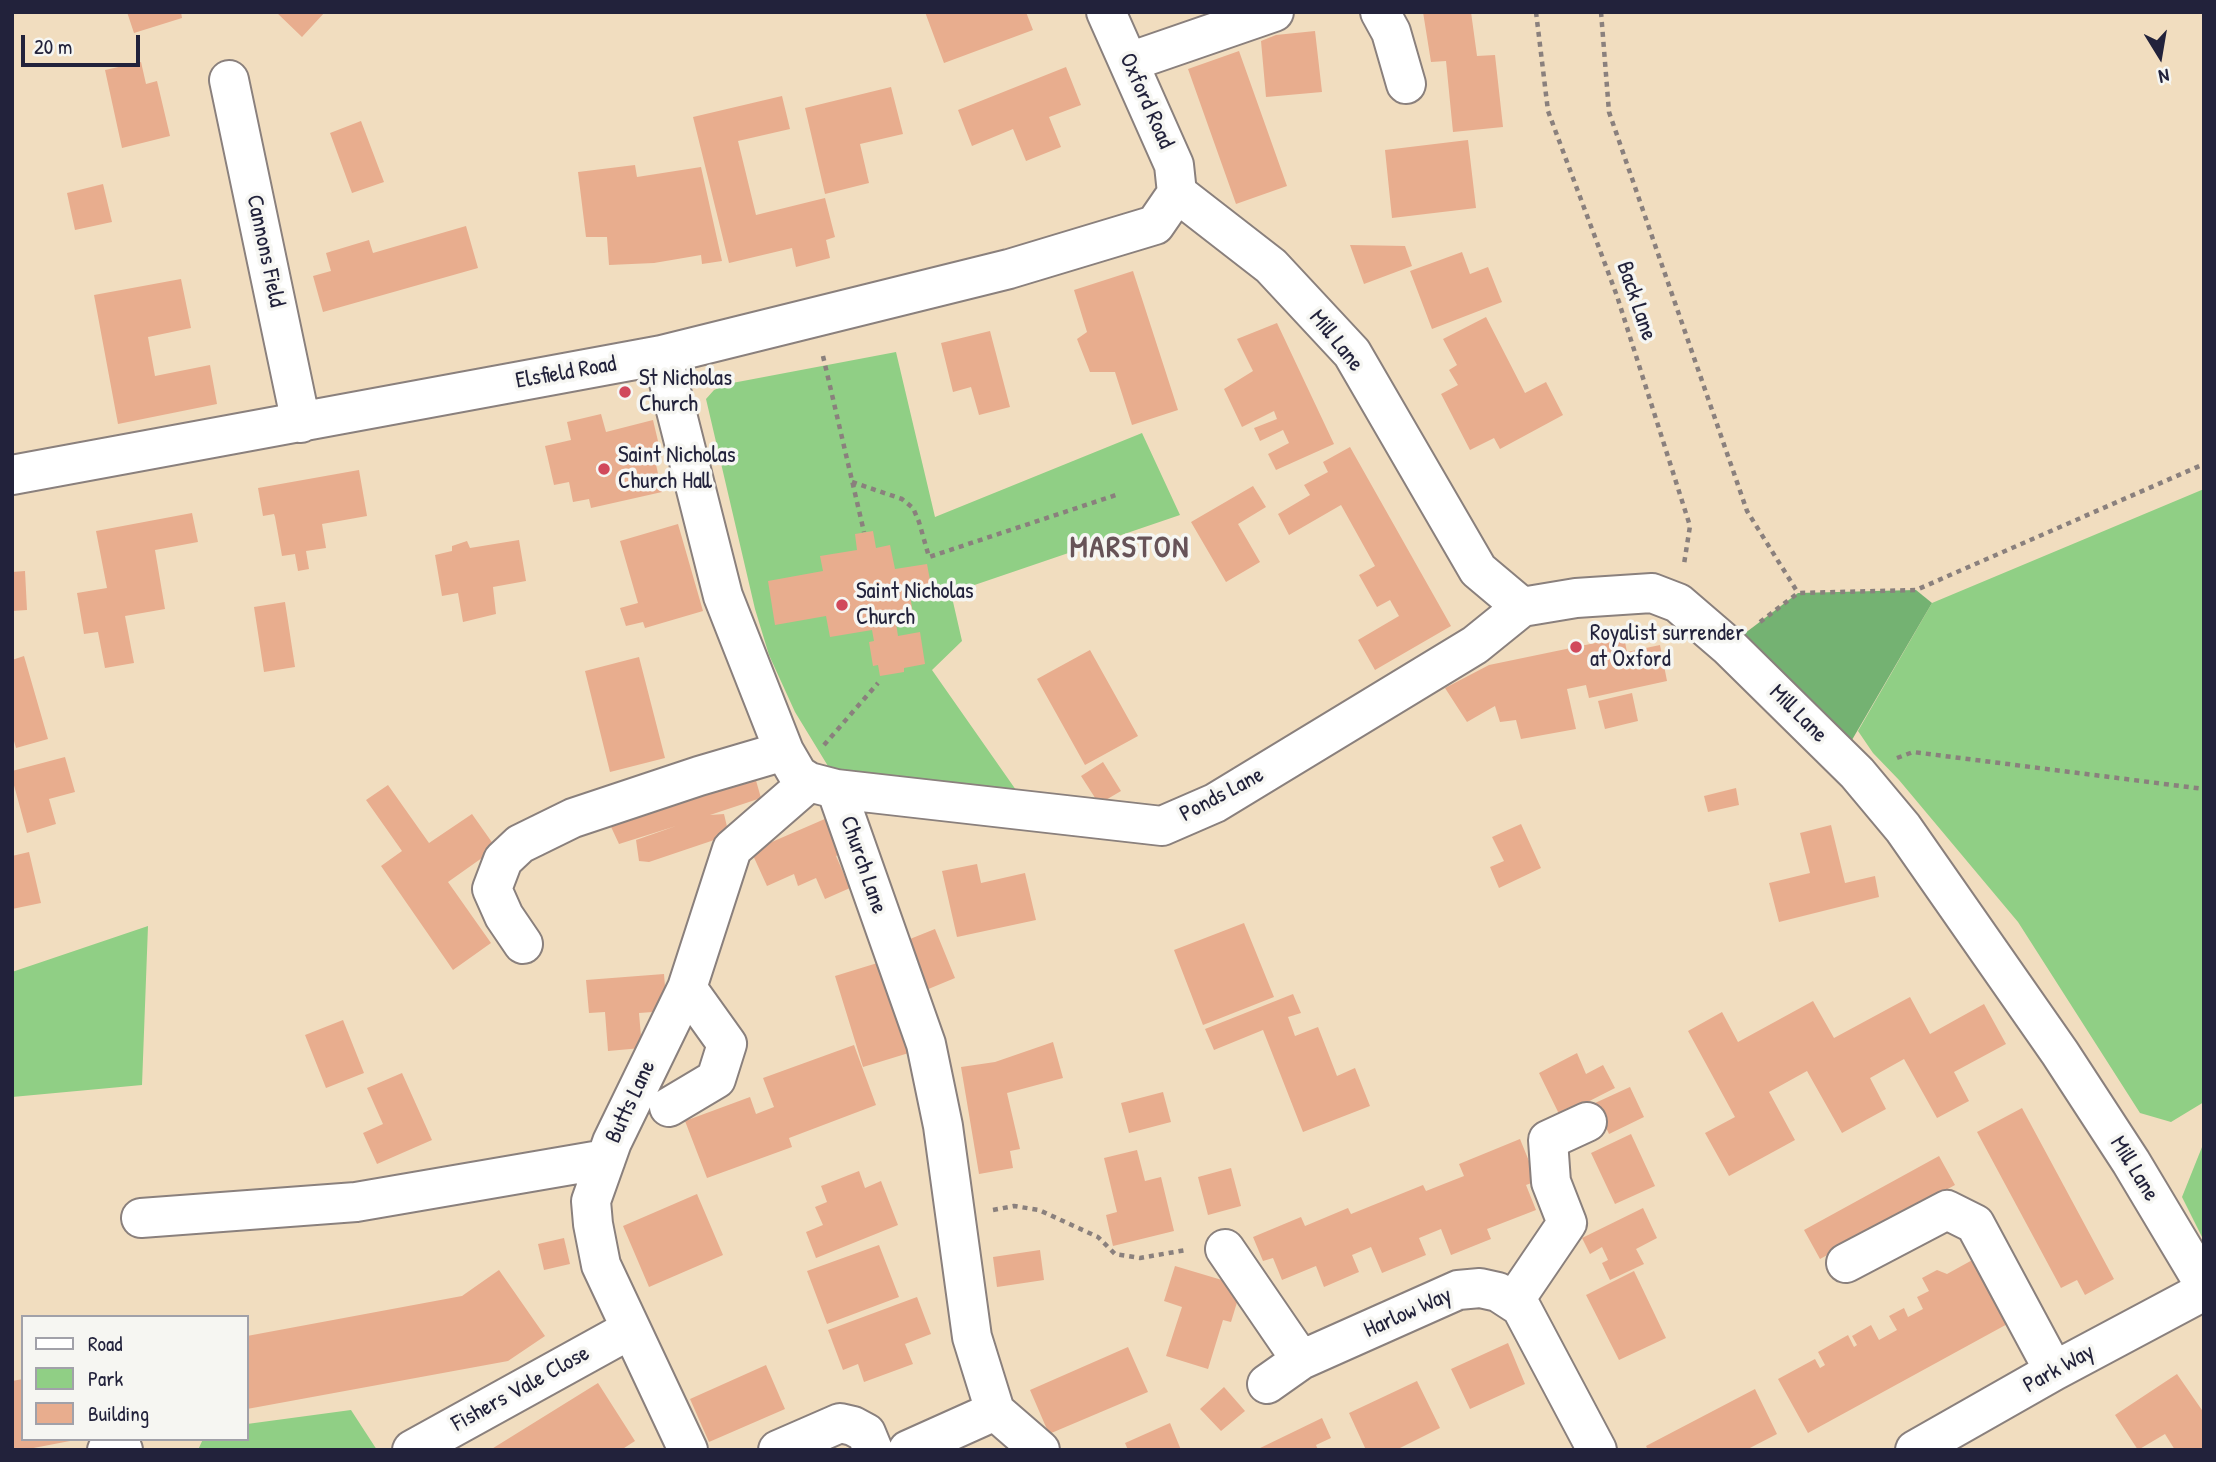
<!DOCTYPE html>
<html>
<head>
<meta charset="utf-8">
<style>
  body { margin:0 }
  #map { position:relative; width:2216px; height:1462px; overflow:hidden; background:#f1ddbf; font-family:"Patrick Hand",sans-serif }
  canvas { display:block }
  .frame { position:absolute; inset:0; border:14px solid #22223b; pointer-events:none }
  .legend { position:absolute; left:21px; top:1315px; width:228px; height:126px; box-sizing:border-box; background:#f6f6f2; border:2px solid #a1a1a9; margin:0; padding:9px 12px; list-style:none; font-size:21px; color:#22223b }
  .legend li { display:flex; align-items:center; gap:14px; height:35px }
  .legend b { width:35px; border:2px solid #a1a1a9 }
  .north { position:absolute; left:2125px; top:21px; width:70px; height:70px; -webkit-text-stroke:5px #f6f6f2; paint-order:stroke; rotate:169deg; font-size:19px; font-weight:700; line-height:28px; text-align:center; color:#22223b }
  .north::after { content:''; display:block; margin:auto; width:24px; height:32px; background:#22223b; clip-path:polygon(50% 0,100% 100%,50% 72%,0 100%) }
  .scale { position:absolute; left:21px; top:35px; width:119px; height:32px; box-sizing:border-box; border:4px solid #22223b; border-top:0; padding-left:9px; font-size:21px; line-height:24px; white-space:nowrap; color:#22223b; -webkit-text-stroke:5px #f6f6f2; paint-order:stroke }
</style>
</head>
<body>
<div id="map">
<canvas width="2216" height="1462"></canvas>
<div class="frame"></div>
<ul class="legend">
<li><b style="height:9px;background:#fff"></b>Road</li>
<li><b style="height:19px;background:#90cf85"></b>Park</li>
<li><b style="height:19px;background:#e8ad8e"></b>Building</li>
</ul>
<div class="north">N</div>
<div class="scale">20 m</div>
</div>
<script>
const ctx = document.querySelector('canvas').getContext('2d');
ctx.lineJoin = 'round';
function fill(path, color) {
  ctx.fillStyle = color;
  ctx.fill(path, 'evenodd');
}
function toPath(rows) {
  const path = new Path2D();
  for (const r of rows) {
    path.moveTo(r[0], r[1]);
    for (let i = 2; i < r.length; i += 2) path.lineTo(r[i], r[i + 1]);
  }
  return path;
}
function stroke(path, color, width, dash) {
  ctx.strokeStyle = color;
  ctx.lineWidth = width;
  ctx.lineCap = dash ? 'butt' : 'round';
  ctx.setLineDash(dash || []);
  ctx.stroke(path);
}
function label(font, color, halo, rows, align = 'center') {
  ctx.font = font + ' "Patrick Hand",sans-serif';
  ctx.lineWidth = 7;
  ctx.setLineDash([]);
  ctx.textBaseline = 'middle';
  ctx.strokeStyle = halo;
  ctx.fillStyle = color;
  for (const [text, x, y, turn = 0] of rows) {
    ctx.save();
    ctx.translate(x, y);
    ctx.rotate((+turn || 0) * Math.PI / 180);
    ctx.textAlign = isNaN(turn) ? turn : align;
    if (halo) ctx.strokeText(text, 0, 0);
    ctx.fillText(text, 0, 0);
    ctx.restore();
  }
}
fill(toPath([
  [896,352,935,517,1142,433,1180,515,951,593,962,641,932,670,1023,800,831,771,795,712,769,655,755,609,706,399,714,390,727,384],
  [2204,489,2204,1102,2171,1122,2140,1113,2018,922,1899,780,1873,753,1858,731,1932,603],
  [148,926,142,1085,12,1097,12,972],
  [2204,1142,2204,1241,2182,1197],
  [351,1410,377,1450,198,1450,203,1439,247,1439,247,1424]
]), '#90cf85');
fill(toPath([
  [1916,590,1932,603,1842,757,1728,646,1798,593]
]), '#74b272');
fill(toPath([
  [127,12,181,12,182,18,134,33],
  [276,12,325,12,302,37],
  [925,12,1026,12,1033,30,944,63],
  [1423,12,1471,12,1477,56,1495,55,1503,127,1453,132,1446,61,1431,62],
  [1315,31,1322,92,1266,97,1261,41,1276,35],
  [1239,51,1287,186,1236,204,1188,69],
  [141,62,146,84,157,81,170,136,122,148,105,70],
  [1066,67,1081,105,1049,117,1061,147,1026,161,1013,129,972,146,958,110],
  [891,87,903,134,860,144,869,183,825,194,805,108],
  [782,96,790,129,738,141,756,215,825,198,835,237,826,240,830,258,796,267,792,248,729,263,693,117],
  [361,121,384,182,352,193,330,133],
  [1468,140,1476,208,1392,218,1385,150],
  [635,165,637,177,701,167,722,261,702,264,701,255,654,263,609,265,607,237,586,237,578,172],
  [103,184,112,222,75,230,67,193],
  [466,226,478,268,323,312,313,276,331,271,326,253,369,240,373,253],
  [1350,245,1405,246,1412,266,1364,284],
  [1462,252,1470,274,1488,267,1502,302,1432,329,1410,271],
  [1133,271,1178,410,1132,425,1115,372,1090,372,1077,339,1087,332,1074,290],
  [181,279,191,328,148,337,155,376,210,365,217,404,118,424,94,295],
  [1486,317,1525,393,1546,382,1563,415,1500,449,1494,438,1470,450,1441,394,1458,385,1449,370,1457,365,1443,339],
  [1277,323,1334,444,1276,470,1268,454,1289,443,1283,430,1260,441,1254,428,1277,419,1274,411,1242,427,1224,389,1253,371,1237,339],
  [990,331,1010,407,979,415,971,387,953,392,941,343],
  [601,414,606,432,653,420,662,458,655,460,662,492,591,508,589,499,573,502,569,482,554,485,545,446,571,440,567,422],
  [1350,447,1451,626,1375,670,1358,640,1399,616,1390,600,1377,607,1359,575,1375,566,1341,505,1289,535,1278,514,1310,495,1304,485,1328,472,1323,462],
  [359,470,367,516,322,524,326,548,306,551,309,569,298,571,295,554,282,556,275,517,274,514,263,516,258,488],
  [1253,486,1266,507,1238,524,1260,562,1226,582,1191,522],
  [192,513,198,542,155,550,165,609,125,616,134,663,105,668,98,632,84,634,77,593,107,588,96,531],
  [678,524,703,611,645,628,643,622,626,626,620,608,638,603,620,541],
  [873,531,876,548,890,545,895,569,927,564,932,591,910,595,914,620,896,623,898,636,920,632,925,664,904,668,904,672,880,676,878,665,873,666,869,642,874,641,872,630,830,637,826,616,775,625,768,581,823,571,820,556,857,550,855,534],
  [519,540,526,581,493,587,496,614,463,622,458,593,442,596,435,555,452,551,452,546,467,541,470,548],
  [25,571,27,610,12,611,12,572],
  [285,602,295,667,264,672,254,607],
  [1624,637,1627,652,1660,645,1667,681,1589,698,1586,685,1567,689,1576,729,1521,739,1516,720,1500,722,1495,706,1467,722,1445,688,1489,665],
  [1090,650,1138,736,1085,765,1037,679],
  [24,656,48,739,16,748,12,734,12,660],
  [639,657,665,758,610,772,585,671],
  [1632,693,1638,721,1605,729,1598,701],
  [65,757,75,792,49,799,56,824,27,833,12,778,12,771],
  [1103,762,1121,791,1099,804,1081,776],
  [753,770,761,798,710,815,724,814,729,835,649,862,639,861,636,840,676,826,619,844,606,816],
  [388,785,429,843,472,814,496,848,448,882,491,943,453,970,381,866,402,851,366,800],
  [1736,788,1739,805,1708,812,1704,796],
  [834,815,849,850,836,856,850,888,825,899,816,878,798,886,794,874,767,886,751,851],
  [1521,824,1541,868,1499,888,1490,867,1504,861,1492,837],
  [1831,825,1845,883,1875,876,1879,897,1779,922,1769,883,1810,873,1800,833],
  [29,852,41,903,12,909,12,856],
  [977,864,981,883,1025,873,1036,920,957,937,942,871],
  [1244,923,1274,997,1203,1025,1174,950],
  [935,929,955,978,926,990,905,941],
  [884,961,912,1052,863,1067,835,976],
  [664,974,667,1011,639,1013,642,1048,608,1051,605,1012,589,1013,586,980],
  [1293,994,1301,1013,1288,1017,1295,1036,1318,1027,1337,1076,1355,1068,1370,1106,1303,1132,1263,1030,1214,1050,1205,1029],
  [1910,997,1930,1034,1984,1004,2006,1044,1954,1072,1969,1101,1937,1118,1904,1059,1870,1078,1886,1109,1842,1133,1807,1071,1769,1092,1795,1140,1729,1176,1705,1133,1735,1117,1688,1031,1722,1012,1738,1042,1813,1001,1834,1038],
  [343,1020,364,1073,326,1088,305,1035],
  [1053,1042,1063,1078,1007,1093,1020,1149,1010,1151,1013,1168,979,1174,961,1067,995,1062],
  [854,1045,876,1105,789,1138,792,1147,707,1178,685,1121,750,1097,756,1114,774,1107,763,1078],
  [1577,1053,1586,1074,1603,1065,1615,1088,1560,1116,1539,1073],
  [402,1073,432,1140,377,1164,363,1133,383,1124,367,1088],
  [1630,1087,1644,1117,1609,1134,1595,1103],
  [1163,1092,1171,1122,1129,1133,1121,1103],
  [2022,1108,2114,1279,2085,1295,2077,1280,2061,1288,1977,1132],
  [1631,1134,1655,1186,1615,1204,1591,1153],
  [1520,1139,1537,1181,1526,1185,1536,1210,1487,1229,1491,1239,1451,1255,1441,1229,1419,1238,1426,1255,1382,1273,1371,1247,1352,1255,1359,1272,1324,1287,1316,1266,1282,1280,1273,1258,1263,1261,1253,1237,1301,1217,1305,1226,1348,1208,1351,1214,1423,1185,1426,1191,1464,1176,1459,1164],
  [1137,1150,1145,1181,1161,1177,1174,1231,1113,1246,1106,1215,1117,1212,1104,1158],
  [1939,1156,1955,1185,1820,1259,1804,1230],
  [1231,1168,1241,1206,1208,1215,1198,1177],
  [859,1171,865,1188,881,1181,898,1225,816,1258,806,1232,823,1225,815,1207,827,1202,821,1186],
  [697,1194,723,1255,649,1287,623,1226],
  [1643,1208,1657,1238,1636,1249,1644,1264,1610,1280,1602,1263,1608,1260,1602,1247,1590,1254,1582,1238],
  [564,1238,570,1264,544,1270,538,1244],
  [879,1245,899,1297,827,1324,807,1271],
  [1040,1250,1044,1280,997,1287,993,1257],
  [1976,1258,2011,1322,1808,1433,1778,1379,1815,1359,1820,1368,1825,1365,1818,1352,1848,1335,1854,1347,1857,1345,1852,1336,1871,1325,1879,1340,1897,1330,1889,1316,1904,1308,1908,1317,1923,1309,1917,1297,1929,1291,1922,1278,1937,1270,1947,1274],
  [1175,1266,1242,1286,1231,1322,1223,1320,1208,1369,1166,1356,1182,1307,1164,1301],
  [499,1270,545,1336,508,1361,247,1409,247,1336,462,1296],
  [1634,1271,1666,1338,1619,1360,1586,1295],
  [917,1297,931,1334,905,1344,913,1364,864,1382,858,1364,843,1370,828,1330],
  [1508,1343,1525,1384,1470,1409,1451,1369],
  [1128,1347,1148,1392,1049,1434,1030,1390],
  [766,1365,785,1409,709,1442,690,1399],
  [2177,1374,2204,1413,2204,1450,2175,1450,2165,1434,2138,1450,2115,1415],
  [23,1379,23,1439,70,1441,23,1450,12,1450,12,1381],
  [1417,1381,1440,1428,1396,1450,1366,1450,1349,1413],
  [598,1383,635,1441,621,1450,490,1450],
  [1224,1387,1245,1411,1221,1431,1200,1409],
  [1755,1389,1777,1434,1746,1450,1648,1450,1646,1446],
  [1322,1418,1331,1438,1316,1445,1318,1450,1256,1450],
  [1170,1423,1181,1450,1128,1450,1125,1443]
]), '#e8ad8e');
const minor = toPath([
  [1106,12,1174,165,1177,193],
  [1380,12,1391,32,1406,84],
  [1129,62,1274,12],
  [229,80,301,423],
  [1177,193,1271,266,1352,353,1478,570,1522,607,1576,598,1652,593,1678,603,1728,646,1857,773,1903,828,2060,1053,2131,1162,2204,1284],
  [662,355,723,596,784,751,798,775,809,782,836,789,1162,826,1215,803,1475,645,1522,607],
  [12,475,662,355,1009,269,1155,225,1177,193],
  [836,789,926,1044,943,1126,972,1337,995,1411,908,1450],
  [523,944,504,916,492,889,503,860,520,844,573,818,699,776,784,751],
  [669,1107,716,1079,727,1044,687,988],
  [141,1218,356,1202,606,1159],
  [1225,1249,1301,1360],
  [1846,1263,1947,1210,1975,1224,2054,1371],
  [1514,1301,1567,1223,1551,1182,1548,1140,1587,1122],
  [1267,1384,1301,1360,1458,1290,1480,1288,1498,1292,1521,1307,1597,1450],
  [995,1411,1040,1450],
  [107,1450,119,1448,123,1450],
  [412,1450,631,1329],
  [688,1450,601,1265,593,1224,591,1201,612,1142,687,988,732,849,809,782],
  [778,1450,840,1423,853,1426,866,1433,873,1450],
  [1915,1450,2054,1371,2204,1291]
]);
stroke(minor, '#8a807d', 42);
stroke(toPath([
  [1536,12,1548,111,1617,296,1690,526,1684,564],
  [1601,12,1609,112,1747,511,1798,593],
  [823,356,864,532],
  [852,482,902,499,913,508,919,522,929,557,1119,494],
  [1760,622,1798,593,1916,590,2204,464],
  [824,745,878,683],
  [1897,758,1913,752,2204,789],
  [993,1210,1014,1206,1039,1210,1098,1237,1115,1254,1140,1258,1186,1250]
]), '#8a807d', 4.5, [5, 5]);
stroke(minor, '#fff', 38);
for (const [x, y, r, color] of [
  [625,392,7,"#d1495b"],
  [604,469,7,"#d1495b"],
  [842,605,7,"#d1495b"],
  [1576,647,7,"#d1495b"]
]) {
  const dot = new Path2D();
  dot.arc(x, y, r, 0, 2 * Math.PI);
  ctx.fillStyle = color;
  ctx.fill(dot);
  stroke(dot, '#f6f6f2', 2.5);
}
label('23px', '#22223b', '#f6f6f2', [
  ["Oxford Road",1146,101,66],
  ["Cannons Field",265,251,78],
  ["Back Lane",1636,301,71],
  ["Mill Lane",1336,341,51],
  ["Elsfield Road",566,373,-10],
  ["Mill Lane",1798,714,45],
  ["Ponds Lane",1222,795,-28],
  ["Church Lane",863,865,71],
  ["Butts Lane",631,1102,-65],
  ["Mill Lane",2134,1169,58],
  ["Harlow Way",1408,1313,-24],
  ["Park Way",2059,1369,-29],
  ["Fishers Vale Close",521,1389,-29]
]);
label('23px', '#22223b', '#f6f6f2', [
  ["St Nicholas",639,379],
  ["Church",639,405],
  ["Saint Nicholas",618,456],
  ["Church Hall",618,482],
  ["Saint Nicholas",856,592],
  ["Church",856,618],
  ["Royalist surrender",1590,634],
  ["at Oxford",1590,660]
], 'left');
ctx.letterSpacing = '2px';
label('bold 30px', '#675358', '#f6f6f2', [
  ["MARSTON",1130,549]
]);
ctx.letterSpacing = '0px';
</script>
</body>
</html>
